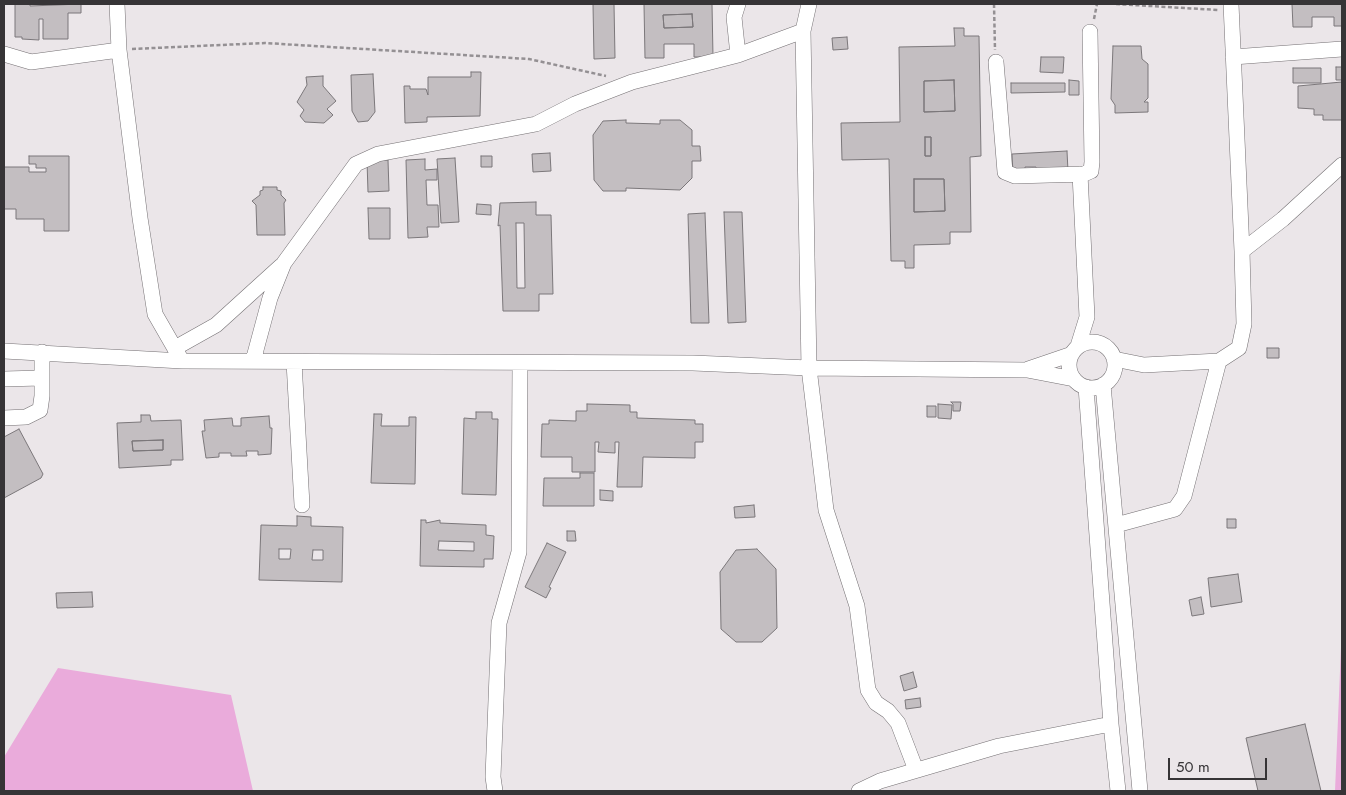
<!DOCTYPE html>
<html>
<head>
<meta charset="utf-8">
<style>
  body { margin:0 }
  #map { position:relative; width:1346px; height:795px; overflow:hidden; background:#ebe6e9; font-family:Jost,sans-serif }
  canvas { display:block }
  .frame { position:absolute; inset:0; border:5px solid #363436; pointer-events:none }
  .scale { position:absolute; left:1168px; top:758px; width:99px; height:22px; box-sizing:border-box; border:2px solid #363436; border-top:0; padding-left:6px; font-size:15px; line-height:18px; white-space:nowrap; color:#363436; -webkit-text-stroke:4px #ebe6e9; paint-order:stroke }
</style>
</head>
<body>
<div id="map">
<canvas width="1346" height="795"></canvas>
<div class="frame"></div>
<div class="scale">50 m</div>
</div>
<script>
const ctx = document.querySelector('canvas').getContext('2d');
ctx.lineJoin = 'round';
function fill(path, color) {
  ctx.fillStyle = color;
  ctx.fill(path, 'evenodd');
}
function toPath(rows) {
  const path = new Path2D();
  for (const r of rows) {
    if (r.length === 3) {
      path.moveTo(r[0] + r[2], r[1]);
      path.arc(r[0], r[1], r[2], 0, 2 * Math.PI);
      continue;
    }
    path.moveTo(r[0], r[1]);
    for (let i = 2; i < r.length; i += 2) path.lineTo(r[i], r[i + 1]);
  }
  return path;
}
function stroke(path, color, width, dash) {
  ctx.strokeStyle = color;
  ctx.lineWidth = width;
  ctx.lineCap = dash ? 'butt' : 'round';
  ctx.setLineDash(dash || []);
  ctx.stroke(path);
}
fill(toPath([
  [1342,623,1342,791,1335,791],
  [58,668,231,695,253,791,4,791,4,757]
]), '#eaabdb');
const building = toPath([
  [15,4,30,4,30,6,81,4,81,13,68,13,68,39,43,39,43,19,39,19,39,40,22,39,22,37,15,37,15,4],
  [593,4,614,4,615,58,594,59,593,4],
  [644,4,712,4,713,57,694,57,694,44,664,44,664,58,645,58,644,4],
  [692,14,693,27,664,28,663,15,692,14],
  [1292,4,1342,4,1342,26,1334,26,1334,17,1312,17,1312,27,1293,27,1292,4],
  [692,14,693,27,664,28,663,15,692,14],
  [954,28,964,28,964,36,979,36,981,156,970,157,971,232,950,232,950,244,914,245,914,268,905,268,905,261,891,261,889,159,842,160,841,123,900,122,899,47,955,46,954,28],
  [954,80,955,111,924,112,924,81,954,80],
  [925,137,931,137,931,156,925,156,925,137],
  [914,179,944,179,945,211,914,212,914,179],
  [847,37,848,49,833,50,832,38,847,37],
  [1113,46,1141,46,1142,59,1148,64,1148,98,1144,102,1148,102,1148,112,1115,113,1115,105,1111,99,1113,46],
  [1041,57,1064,57,1063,73,1040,72,1041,57],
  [1336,67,1342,67,1342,80,1336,80,1336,67],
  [1293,68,1321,68,1321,83,1293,83,1293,68],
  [471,72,481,72,480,116,427,117,427,122,405,123,404,86,410,86,410,89,426,89,428,95,428,77,471,77,471,72],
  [373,74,375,112,368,121,358,122,352,111,351,75,373,74],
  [323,76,323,86,336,101,327,109,333,115,324,123,305,122,300,116,304,110,297,102,307,85,306,77,323,76],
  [954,80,955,111,924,112,924,81,954,80],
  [1069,80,1079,81,1079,95,1069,95,1069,80],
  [1342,82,1342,120,1323,120,1323,115,1314,115,1314,109,1298,108,1298,86,1342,82],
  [1011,83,1065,83,1065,92,1011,93,1011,83],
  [626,120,626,123,660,124,660,120,680,120,692,130,692,146,700,146,701,161,692,161,692,178,680,190,626,188,626,191,603,191,594,180,593,135,603,121,626,120],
  [925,137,931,137,931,156,925,156,925,137],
  [1067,151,1068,171,1037,173,1036,167,1025,167,1025,174,1013,174,1012,154,1067,151],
  [550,153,551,171,533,172,532,154,550,153],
  [29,156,69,156,69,231,44,231,44,219,16,219,16,209,4,209,4,167,29,167,29,172,46,172,46,168,36,168,36,164,29,164,29,156],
  [481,156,492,156,492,167,481,167,481,156],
  [455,158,459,222,441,223,437,159,455,158],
  [425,159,425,170,437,169,437,180,426,180,427,205,438,205,439,227,427,227,428,237,408,238,406,160,425,159],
  [388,160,389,191,368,192,367,161,388,160],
  [914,179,944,179,945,211,914,212,914,179],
  [263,187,277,187,277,190,281,191,281,195,286,200,284,203,285,235,257,235,256,205,252,201,260,195,260,191,263,190,263,187],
  [536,202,536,215,551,215,553,294,539,294,539,311,503,311,500,225,498,226,500,203,536,202],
  [516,223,524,223,525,288,517,288,516,223],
  [477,204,491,205,491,215,476,214,477,204],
  [368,208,390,208,390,239,369,239,368,208],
  [724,212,742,212,746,322,728,323,724,212],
  [705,213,709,323,691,323,688,214,705,213],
  [1267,348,1279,348,1279,358,1267,358,1267,348],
  [951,402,961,402,960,411,953,411,953,404,951,402],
  [587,404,630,405,630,412,637,412,637,418,695,420,695,424,703,424,703,442,695,442,695,458,643,457,642,487,617,487,619,442,615,442,615,453,598,452,599,442,595,442,595,472,572,472,572,457,541,457,542,424,549,424,549,420,576,421,576,411,587,411,587,404],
  [938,404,952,405,951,419,938,418,938,404],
  [927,406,936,406,936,417,927,417,927,406],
  [476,412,492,412,492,419,498,419,496,495,462,494,464,418,476,419,476,412],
  [374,414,382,414,381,426,409,426,409,417,416,417,415,484,371,483,374,414],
  [141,415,150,415,151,421,181,420,183,460,171,460,171,465,119,468,117,423,141,422,141,415],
  [163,440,163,450,133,451,132,441,163,440],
  [269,416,270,428,272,428,271,454,258,455,258,451,246,451,247,456,231,456,231,453,219,453,219,457,206,458,202,431,205,431,204,420,232,418,233,426,241,426,241,418,269,416],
  [19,429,43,474,41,478,4,498,4,437,19,429],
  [163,440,163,450,133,451,132,441,163,440],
  [580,473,594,473,594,506,543,506,544,478,580,478,580,473],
  [600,490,613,491,613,501,600,500,600,490],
  [754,505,755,517,735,518,734,507,754,505],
  [297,516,311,517,311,526,343,527,342,582,259,580,261,525,297,526,297,516],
  [279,549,291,549,290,559,279,559,279,549],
  [313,550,323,550,323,560,312,560,313,550],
  [1227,519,1236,519,1236,528,1227,528,1227,519],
  [421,520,426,520,426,523,440,520,440,523,486,525,486,535,494,536,493,559,484,559,484,567,420,566,421,520],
  [439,541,474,542,474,551,438,550,439,541],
  [567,531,575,531,576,541,567,541,567,531],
  [547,543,566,552,549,587,551,588,546,598,525,587,547,543],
  [757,549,776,569,777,628,762,642,736,642,721,629,720,572,736,550,757,549],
  [1238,574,1242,602,1211,607,1208,578,1238,574],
  [92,592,93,607,57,608,56,593,92,592],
  [1201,597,1204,614,1192,616,1189,600,1201,597],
  [913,672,917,687,904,691,900,676,913,672],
  [920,698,921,707,906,709,905,700,920,698],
  [1305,724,1321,791,1258,791,1246,738,1305,724]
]);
fill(building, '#c3bec1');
stroke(building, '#7b777a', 1);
const minor = toPath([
  [738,4,734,17,738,55,803,31],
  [809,4,803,31,809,368,826,510,857,606,868,690,876,703,888,711,898,723,916,770],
  [4,54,31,62,119,50],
  [1233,57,1342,49],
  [996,62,1005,172,1015,176,1084,174,1091,171,1092,162,1090,32],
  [1242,251,1283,219,1342,165],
  [1092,365,23],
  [1078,346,1087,317,1080,174],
  [175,348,216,325,281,266],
  [4,351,182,361,155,314,140,218,119,50,117,4],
  [1114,359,1144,365,1219,361,1239,348,1244,324,1242,251,1231,4],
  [182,361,693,363,809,368,1027,370,1074,379],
  [253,361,270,298,284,263,356,164,378,154,536,124,575,104,632,82,738,55],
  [294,362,302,505],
  [1028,369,1072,354],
  [4,379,41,378],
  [1103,385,1140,791],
  [1086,387,1111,724,1118,791],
  [4,418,26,417,40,410,42,396,42,352],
  [1116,525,1175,509,1184,496,1219,361],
  [495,791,493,777,499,623,519,552,520,363],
  [859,791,880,781,999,746,1111,724]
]);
stroke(minor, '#747073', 16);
stroke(toPath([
  [994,4,995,50],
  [1116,4,1219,10],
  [1094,19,1097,4],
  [132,49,265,43,529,59,606,76]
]), '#949093', 2.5, [4, 2.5]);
stroke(minor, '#fff', 15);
</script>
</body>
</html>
